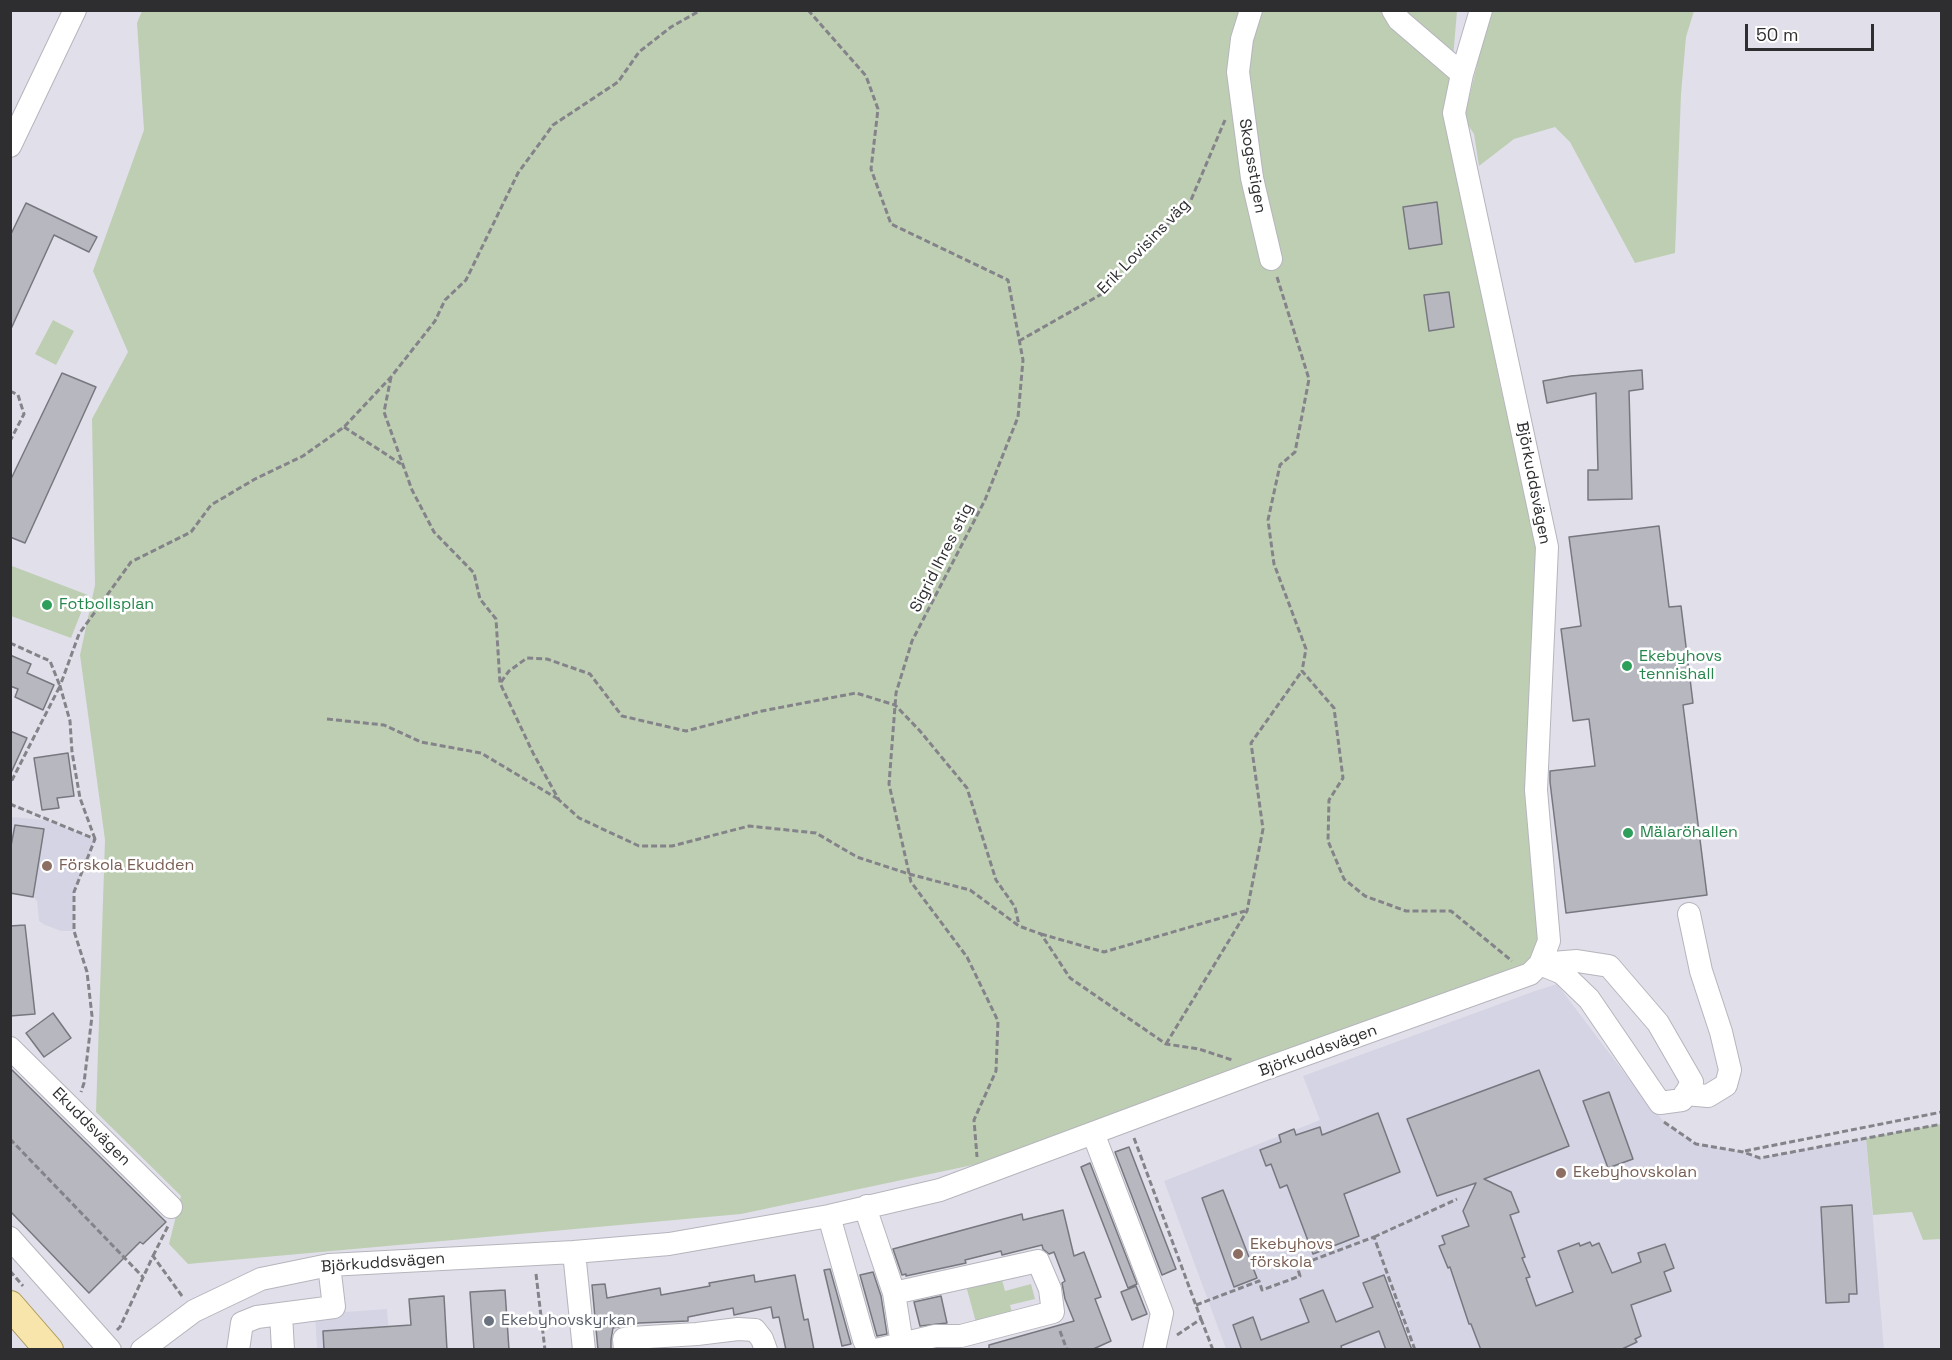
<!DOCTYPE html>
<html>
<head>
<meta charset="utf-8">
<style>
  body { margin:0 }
  #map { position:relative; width:1952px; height:1360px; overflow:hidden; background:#e1e0ea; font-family:"Space Grotesk",sans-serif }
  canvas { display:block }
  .frame { position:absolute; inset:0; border:12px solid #2e2e31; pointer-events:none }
  .scale { position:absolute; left:1745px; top:24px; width:129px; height:27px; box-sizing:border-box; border:3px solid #2e2e31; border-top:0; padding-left:8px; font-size:18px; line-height:21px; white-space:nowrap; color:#2e2e31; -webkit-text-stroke:4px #fff; paint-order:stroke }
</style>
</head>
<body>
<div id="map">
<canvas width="1952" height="1360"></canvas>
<div class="frame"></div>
<div class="scale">50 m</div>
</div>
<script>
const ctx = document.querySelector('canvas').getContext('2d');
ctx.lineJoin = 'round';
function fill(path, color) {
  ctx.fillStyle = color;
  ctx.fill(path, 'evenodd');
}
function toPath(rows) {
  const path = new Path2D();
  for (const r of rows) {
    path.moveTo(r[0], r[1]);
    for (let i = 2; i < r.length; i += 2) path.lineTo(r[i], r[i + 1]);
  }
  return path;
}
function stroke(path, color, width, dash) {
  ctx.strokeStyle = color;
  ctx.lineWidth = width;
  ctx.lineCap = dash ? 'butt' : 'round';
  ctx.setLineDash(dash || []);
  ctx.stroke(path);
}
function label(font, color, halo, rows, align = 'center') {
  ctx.font = font + ' "Space Grotesk",sans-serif';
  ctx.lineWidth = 5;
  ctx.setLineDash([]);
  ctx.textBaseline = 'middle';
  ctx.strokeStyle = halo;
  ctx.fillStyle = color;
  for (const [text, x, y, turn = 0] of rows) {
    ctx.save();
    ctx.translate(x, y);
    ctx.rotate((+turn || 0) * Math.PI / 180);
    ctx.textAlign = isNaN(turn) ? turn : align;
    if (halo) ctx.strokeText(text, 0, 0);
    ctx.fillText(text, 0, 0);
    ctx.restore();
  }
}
fill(toPath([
  [13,817,45,820,95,839,74,892,74,931,61,931,45,925,39,921,37,901,33,897,11,893,10,820],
  [1557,984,1638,1091,1666,1124,1696,1144,1743,1152,1760,1158,1866,1138,1884,1349,1414,1349,1381,1264,1412,1349,1226,1349,1164,1181,1320,1120,1303,1076,1535,991],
  [387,1309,390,1349,317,1349,315,1314]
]), '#d5d4e4');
fill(toPath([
  [142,11,1457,11,1448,117,1500,385,1539,551,1542,934,1533,957,1511,974,1006,1158,741,1214,188,1264,169,1244,181,1196,96,1112,105,840,80,655,95,585,92,419,128,352,93,271,144,130,137,23],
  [1490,11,1694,11,1686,37,1681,94,1675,253,1635,263,1570,142,1555,127,1514,139,1479,166,1474,134,1464,119],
  [53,320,74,331,56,365,35,354],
  [12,566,88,595,71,638,11,616],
  [1941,1124,1941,1239,1923,1240,1912,1212,1873,1215,1866,1138],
  [1000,1272,1005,1291,1031,1284,1035,1299,1010,1305,1013,1316,977,1326,965,1282]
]), '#beceb3');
const building = toPath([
  [1437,202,1442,244,1409,249,1403,207,1437,202],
  [26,203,97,237,89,252,54,235,10,331,10,236,26,203],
  [1449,292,1454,327,1429,331,1424,295,1449,292],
  [1642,370,1643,389,1629,391,1632,499,1588,500,1588,470,1598,470,1596,393,1547,403,1543,381,1571,376,1642,370],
  [62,373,96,387,25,543,10,537,10,481,62,373],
  [1659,526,1669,607,1681,606,1693,703,1683,705,1707,895,1566,913,1550,782,1550,771,1595,766,1589,719,1573,721,1561,629,1581,626,1569,537,1659,526],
  [10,655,31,664,27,673,54,685,43,710,15,697,18,689,10,686,10,655],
  [10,731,27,738,10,775,10,731],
  [68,753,74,796,57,798,59,808,42,810,34,758,68,753],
  [15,825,44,829,33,897,10,893,10,851,15,825],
  [25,925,35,1014,10,1016,10,926,25,925],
  [53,1013,71,1038,44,1057,26,1033,53,1013],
  [10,1068,166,1222,143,1244,140,1242,89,1293,10,1211,10,1068],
  [1539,1070,1569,1146,1484,1179,1511,1192,1519,1212,1510,1215,1525,1257,1522,1258,1530,1277,1526,1278,1536,1306,1573,1292,1558,1251,1579,1243,1580,1246,1590,1242,1592,1246,1599,1243,1612,1273,1641,1262,1638,1253,1665,1244,1674,1268,1664,1272,1671,1291,1631,1305,1641,1336,1635,1339,1637,1342,1620,1350,1481,1350,1471,1324,1469,1324,1450,1267,1448,1268,1439,1246,1445,1244,1442,1236,1469,1226,1463,1211,1476,1183,1437,1196,1407,1119,1539,1070],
  [1609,1092,1633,1159,1608,1168,1583,1101,1609,1092],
  [1378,1113,1400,1172,1344,1194,1359,1236,1313,1254,1287,1185,1280,1188,1271,1164,1266,1166,1260,1150,1281,1142,1279,1135,1294,1129,1296,1135,1320,1127,1322,1135,1378,1113],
  [1129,1147,1176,1269,1162,1275,1115,1152,1129,1147],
  [1090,1163,1137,1284,1128,1288,1081,1167,1090,1163],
  [1223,1190,1257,1278,1234,1287,1202,1198,1223,1190],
  [1852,1205,1857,1294,1849,1294,1849,1302,1826,1303,1821,1207,1852,1205],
  [1063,1210,1074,1256,1084,1252,1101,1297,1095,1299,1111,1341,1091,1350,989,1350,989,1345,1074,1321,1065,1299,1062,1283,1065,1281,1054,1252,1049,1254,1043,1249,1042,1245,1002,1255,1001,1251,965,1260,966,1263,906,1276,906,1274,902,1275,893,1249,1022,1214,1023,1220,1063,1210],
  [830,1269,851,1344,842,1346,824,1270,830,1269],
  [873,1272,881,1296,887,1334,877,1336,860,1275,873,1272],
  [754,1275,755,1282,795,1275,804,1320,808,1319,814,1350,786,1350,779,1317,773,1318,771,1307,734,1315,733,1308,688,1317,688,1321,639,1323,613,1328,611,1340,611,1350,598,1350,592,1285,605,1284,607,1298,660,1288,661,1295,710,1286,709,1283,754,1275],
  [1384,1275,1412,1350,1386,1350,1379,1331,1341,1346,1342,1350,1240,1350,1241,1348,1233,1325,1253,1317,1261,1340,1309,1322,1300,1299,1323,1290,1336,1322,1373,1307,1363,1283,1384,1275],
  [1136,1286,1147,1314,1132,1320,1121,1292,1136,1286],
  [505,1290,509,1350,474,1350,470,1292,505,1290],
  [444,1296,447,1350,324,1350,323,1331,411,1325,409,1299,444,1296],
  [941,1296,947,1323,920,1326,914,1302,941,1296]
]);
fill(building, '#b7b7c0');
stroke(building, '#77777f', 1.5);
const minor = toPath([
  [1251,10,1242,39,1238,72,1252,178,1271,259],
  [1393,10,1399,20,1462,74],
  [10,146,75,10],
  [1577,961,1609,966,1658,1023,1692,1082,1682,1100,1660,1103,1589,999,1562,973,1540,964,1577,961],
  [10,1048,171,1207],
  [1685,1094,1708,1096,1726,1085,1730,1070,1721,1032,1701,971,1689,914],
  [1093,1133,1162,1313,1154,1350],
  [867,1206,868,1216,894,1293,902,1344,901,1350],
  [829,1216,864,1340,869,1350],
  [10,1238,110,1350],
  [574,1252,584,1350],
  [281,1314,283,1350],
  [142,1350,194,1311,261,1279,329,1265,574,1252,669,1244,829,1216,940,1190,1262,1070,1530,974,1540,964,1549,941,1536,790,1547,547,1454,113,1462,74,1481,10],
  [238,1350,242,1323,257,1317,334,1307,329,1265],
  [625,1350,624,1339,631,1338,697,1334,738,1329,755,1330,762,1339,766,1350],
  [876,1350,935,1336,961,1336,1053,1312,1050,1289,1038,1261,894,1293]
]);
const major = toPath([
  [10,1305,49,1350]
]);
stroke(minor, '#b5b5bd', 24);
stroke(major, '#ad995d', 30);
stroke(toPath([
  [808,10,866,76,878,109,871,169,891,224,1008,280,1023,360,1018,417,985,500,912,641,896,693,889,784,911,882,967,957,998,1021,996,1071,974,1120,977,1157],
  [1277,277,1309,379,1295,452,1280,465,1268,520,1274,564,1306,649,1302,671,1334,708,1343,778,1329,800,1328,841,1344,879,1365,896,1406,911,1451,911,1512,961],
  [1019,341,1100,295,1191,200,1225,120],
  [391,377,384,412,412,490,434,532,474,573,480,599,496,619,500,683,533,753,559,800,579,818,639,846,672,846,749,826,816,833,857,857,909,874,970,890,1019,926,1041,934,1070,978,1166,1044,1199,1049,1232,1060],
  [10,391,18,395,24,414,10,441],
  [344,427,401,464],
  [10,643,50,661,60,686,10,784],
  [501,682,509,671,527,658,547,659,590,674,622,716,686,731,762,711,856,693,895,705,920,731,967,788,996,880,1015,907,1019,925],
  [327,719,384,725,421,742,481,753,558,799],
  [10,804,95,839,74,892,74,931,87,972,92,1016,84,1083,81,1092],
  [95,839,80,798,72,752,70,721,60,686,79,634,131,562,191,532,211,505,255,479,303,456,344,427,391,377,435,321,445,300,466,280,518,173,553,125,618,82,639,52,671,27,701,10],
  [1041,934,1104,952,1245,911],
  [1166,1044,1247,911,1263,829,1251,743,1302,671],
  [1664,1122,1696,1144,1743,1152,1760,1158,1942,1124],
  [1134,1138,1201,1319,1177,1335],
  [10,1139,143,1277],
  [1745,1151,1942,1112],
  [1374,1237,1457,1199],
  [153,1256,168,1226],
  [10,1271,23,1286],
  [536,1274,545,1350],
  [1196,1305,1259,1281,1262,1290,1300,1276,1297,1266,1374,1237,1415,1350],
  [1201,1319,1213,1350],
  [117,1330,120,1327,153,1256,182,1296],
  [1060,1331,1067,1350]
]), '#848389', 3, [6, 3]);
stroke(minor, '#fff', 22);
stroke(major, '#f7e5ac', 28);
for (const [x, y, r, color] of [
  [47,605,6,"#2e9e5b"],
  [1627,666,6,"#2e9e5b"],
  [1628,833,6,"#2e9e5b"],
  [47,866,6,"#8d6e63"],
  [1561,1173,6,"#8d6e63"],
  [1238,1254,6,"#8d6e63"],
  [489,1321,6,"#6b7280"]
]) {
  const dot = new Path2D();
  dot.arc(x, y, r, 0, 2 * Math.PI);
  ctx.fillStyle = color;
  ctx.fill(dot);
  stroke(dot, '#fff', 2);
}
label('16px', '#2e2e31', '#fff', [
  ["Skogsstigen",1252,166,80],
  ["Erik Lovisins väg",1144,247,-46],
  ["Björkuddsvägen",1533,483,79],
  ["Sigrid Ihres stig",942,558,-63],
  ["Björkuddsvägen",1318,1051,-20],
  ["Ekuddsvägen",91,1127,45],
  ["Björkuddsvägen",383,1263,-4]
]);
label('16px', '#27864d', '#fff', [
  ["Fotbollsplan",59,605],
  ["Ekebyhovs",1639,657],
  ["tennishall",1639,675],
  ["Mälaröhallen",1640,833]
], 'left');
label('16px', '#785e54', '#fff', [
  ["Förskola Ekudden",59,866],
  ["Ekebyhovskolan",1573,1173],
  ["Ekebyhovs",1250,1245],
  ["förskola",1250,1263]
], 'left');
label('16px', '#5b616d', '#fff', [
  ["Ekebyhovskyrkan",501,1321]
], 'left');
</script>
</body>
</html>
